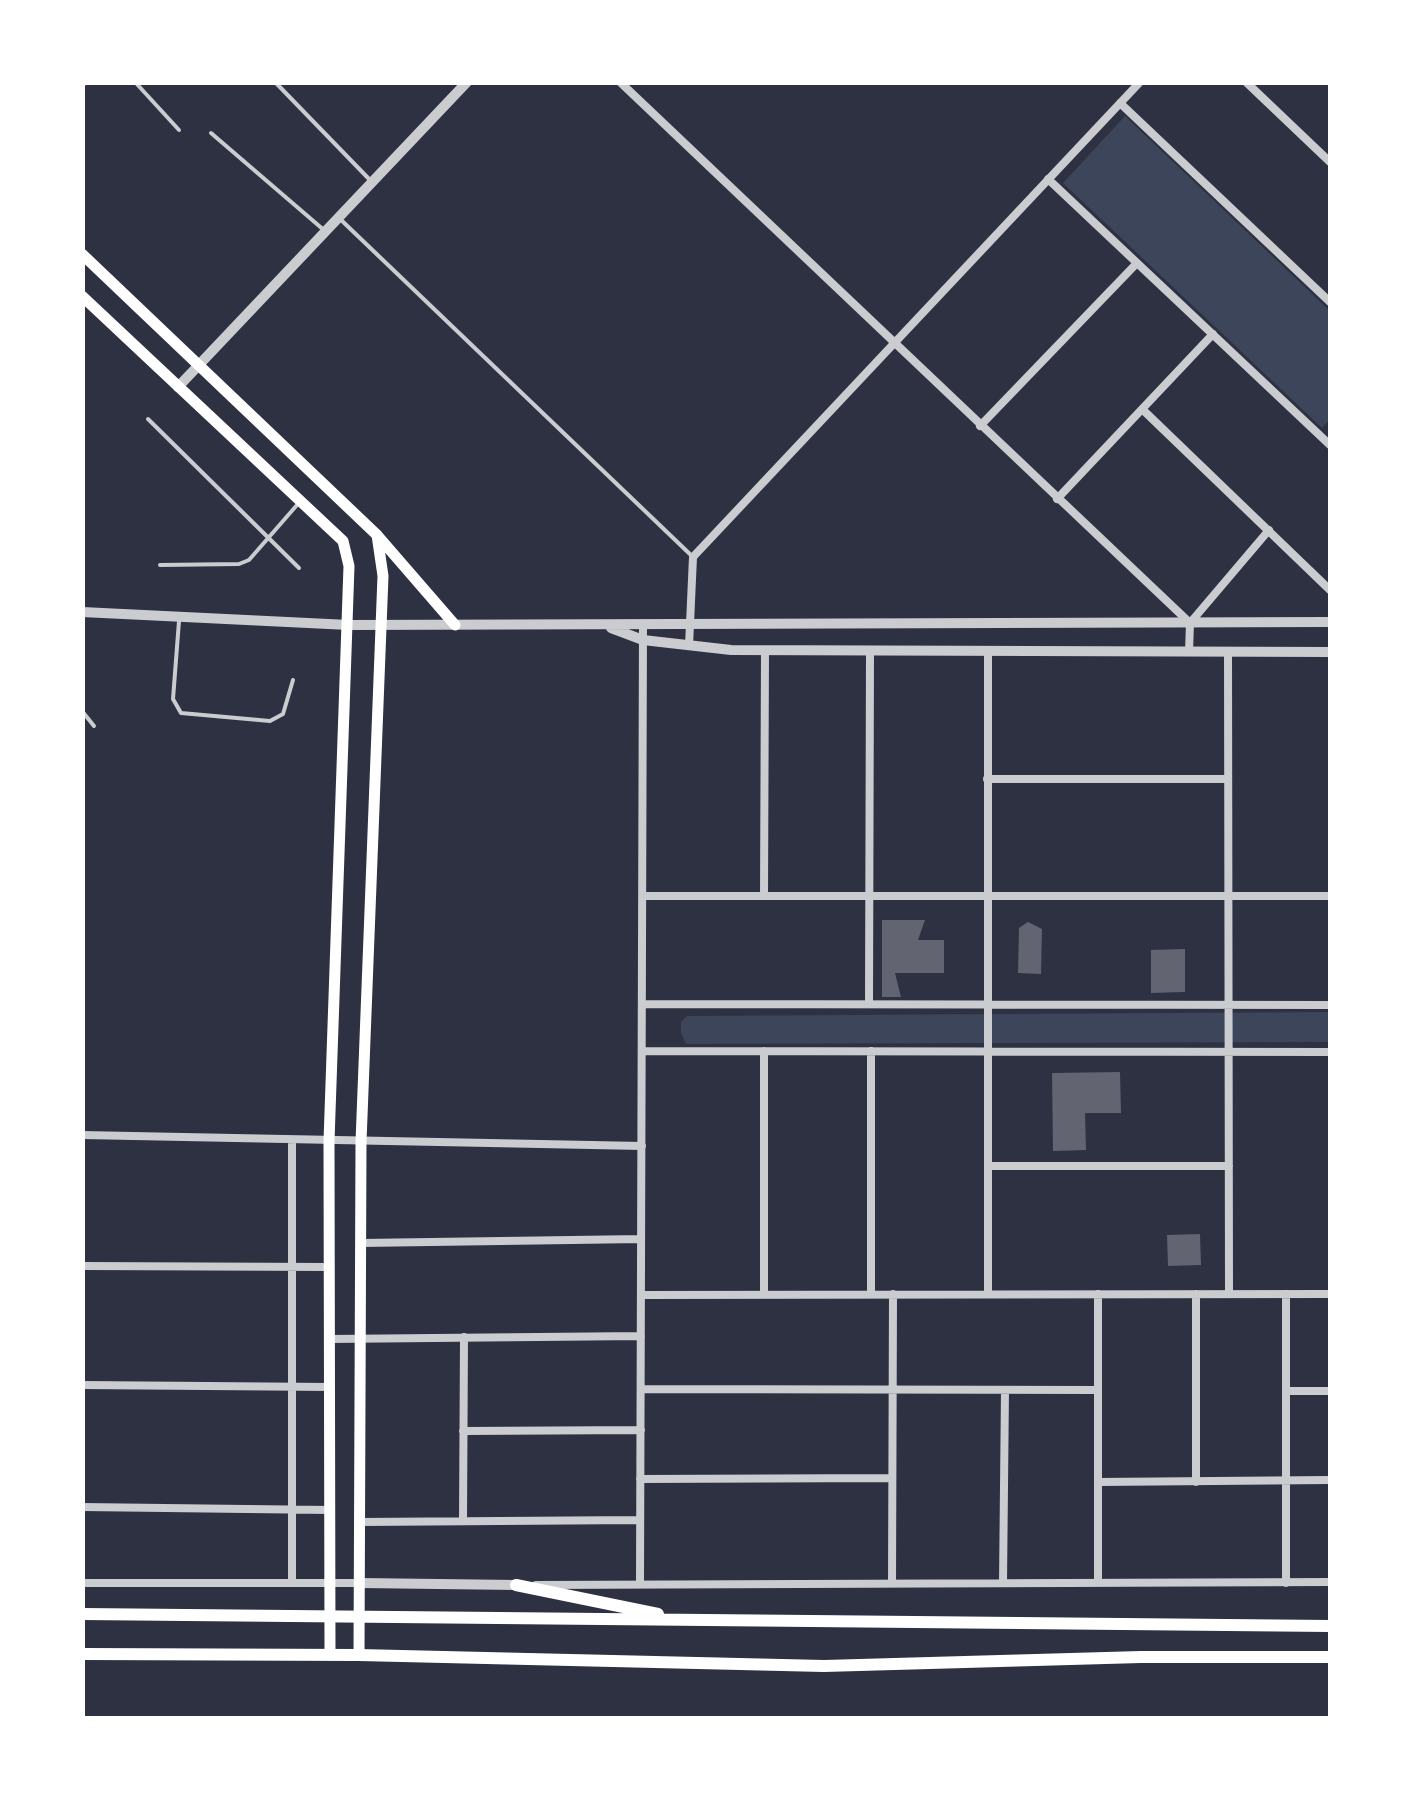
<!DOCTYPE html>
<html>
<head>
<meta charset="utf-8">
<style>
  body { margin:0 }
  #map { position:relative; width:1413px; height:1801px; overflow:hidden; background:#2d3142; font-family:"Titillium Web",sans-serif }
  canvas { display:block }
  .frame { position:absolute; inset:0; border:85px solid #fff; pointer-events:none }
</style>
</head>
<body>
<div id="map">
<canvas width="1413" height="1801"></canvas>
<div class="frame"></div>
</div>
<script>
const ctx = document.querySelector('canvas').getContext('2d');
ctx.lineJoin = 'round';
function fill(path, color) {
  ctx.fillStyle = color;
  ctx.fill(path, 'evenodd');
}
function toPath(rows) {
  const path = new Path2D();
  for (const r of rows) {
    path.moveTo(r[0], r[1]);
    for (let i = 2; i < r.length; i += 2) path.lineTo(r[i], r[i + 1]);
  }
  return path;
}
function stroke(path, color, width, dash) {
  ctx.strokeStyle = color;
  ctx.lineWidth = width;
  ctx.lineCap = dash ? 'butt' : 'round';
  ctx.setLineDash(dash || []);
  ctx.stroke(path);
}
fill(toPath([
  [1125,116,1330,311,1330,419,1322,428,1063,183],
  [1330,1012,1330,1042,686,1044,681,1033,681,1022,687,1016]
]), '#3c4559');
fill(toPath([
  [882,920,925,920,918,940,944,940,944,973,895,973,901,997,882,997],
  [1028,922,1042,929,1041,974,1018,973,1019,928],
  [1185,949,1185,992,1151,993,1151,950],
  [1120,1072,1121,1113,1085,1113,1086,1150,1053,1151,1052,1073],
  [1200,1234,1201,1265,1168,1266,1167,1235]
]), '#626471');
stroke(toPath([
  [135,82,179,130],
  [275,82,369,179],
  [82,86,86,82],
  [211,133,325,231],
  [339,218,693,557],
  [148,419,299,568],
  [160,565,239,564,249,560,297,505],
  [179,621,173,699,181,713,270,721,283,714,293,680],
  [82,711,94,726]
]), '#caccd0', 4);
stroke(toPath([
  [620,82,1190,623,1189,652],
  [1246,82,1330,162],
  [1120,103,1330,302],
  [1048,179,1330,445],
  [1142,409,1330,590],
  [980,426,1137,263],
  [1057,499,1213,334],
  [1190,623,1269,530],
  [689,646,693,557,1140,82],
  [988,651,988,1294],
  [1228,652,1229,1294],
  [987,779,1228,779],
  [643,896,1330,896],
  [764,896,765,650],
  [642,1004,1330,1005],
  [869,1004,870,650],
  [642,1051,1330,1052],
  [764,1051,764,1294],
  [871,1051,871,1294],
  [82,1135,642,1146],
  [292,1140,292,1583],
  [988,1166,1229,1166],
  [361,1243,641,1239],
  [82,1266,329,1267],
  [1098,1294,1098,1583],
  [1196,1294,1196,1482],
  [641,1295,1330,1294],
  [330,1339,641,1336],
  [82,1385,330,1387],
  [641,1389,1098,1390],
  [1286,1391,1330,1391],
  [463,1431,641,1430],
  [640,1479,892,1478],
  [1098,1482,1330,1480],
  [82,1507,330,1510],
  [463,1521,464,1337],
  [360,1522,640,1520],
  [82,1583,360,1583],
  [640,1583,643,624],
  [892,1583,893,1294],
  [1003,1583,1005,1390],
  [1286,1583,1286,1294],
  [536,1585,1330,1582]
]), '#caccd0', 8);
stroke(toPath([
  [178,387,467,82],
  [82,612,349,625,1330,622],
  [611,628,643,640,731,650,1330,652],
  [360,1583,516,1585]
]), '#caccd0', 10);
stroke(toPath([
  [82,254,377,535,455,625],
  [82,296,343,541,349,566,329,1141,330,1655],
  [359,1655,361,1142,383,576,377,535]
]), '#fff', 11);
stroke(toPath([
  [516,1585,658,1614],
  [82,1614,1330,1626],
  [82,1654,359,1655,824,1666,1141,1657,1330,1657]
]), '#fff', 12);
</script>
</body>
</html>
